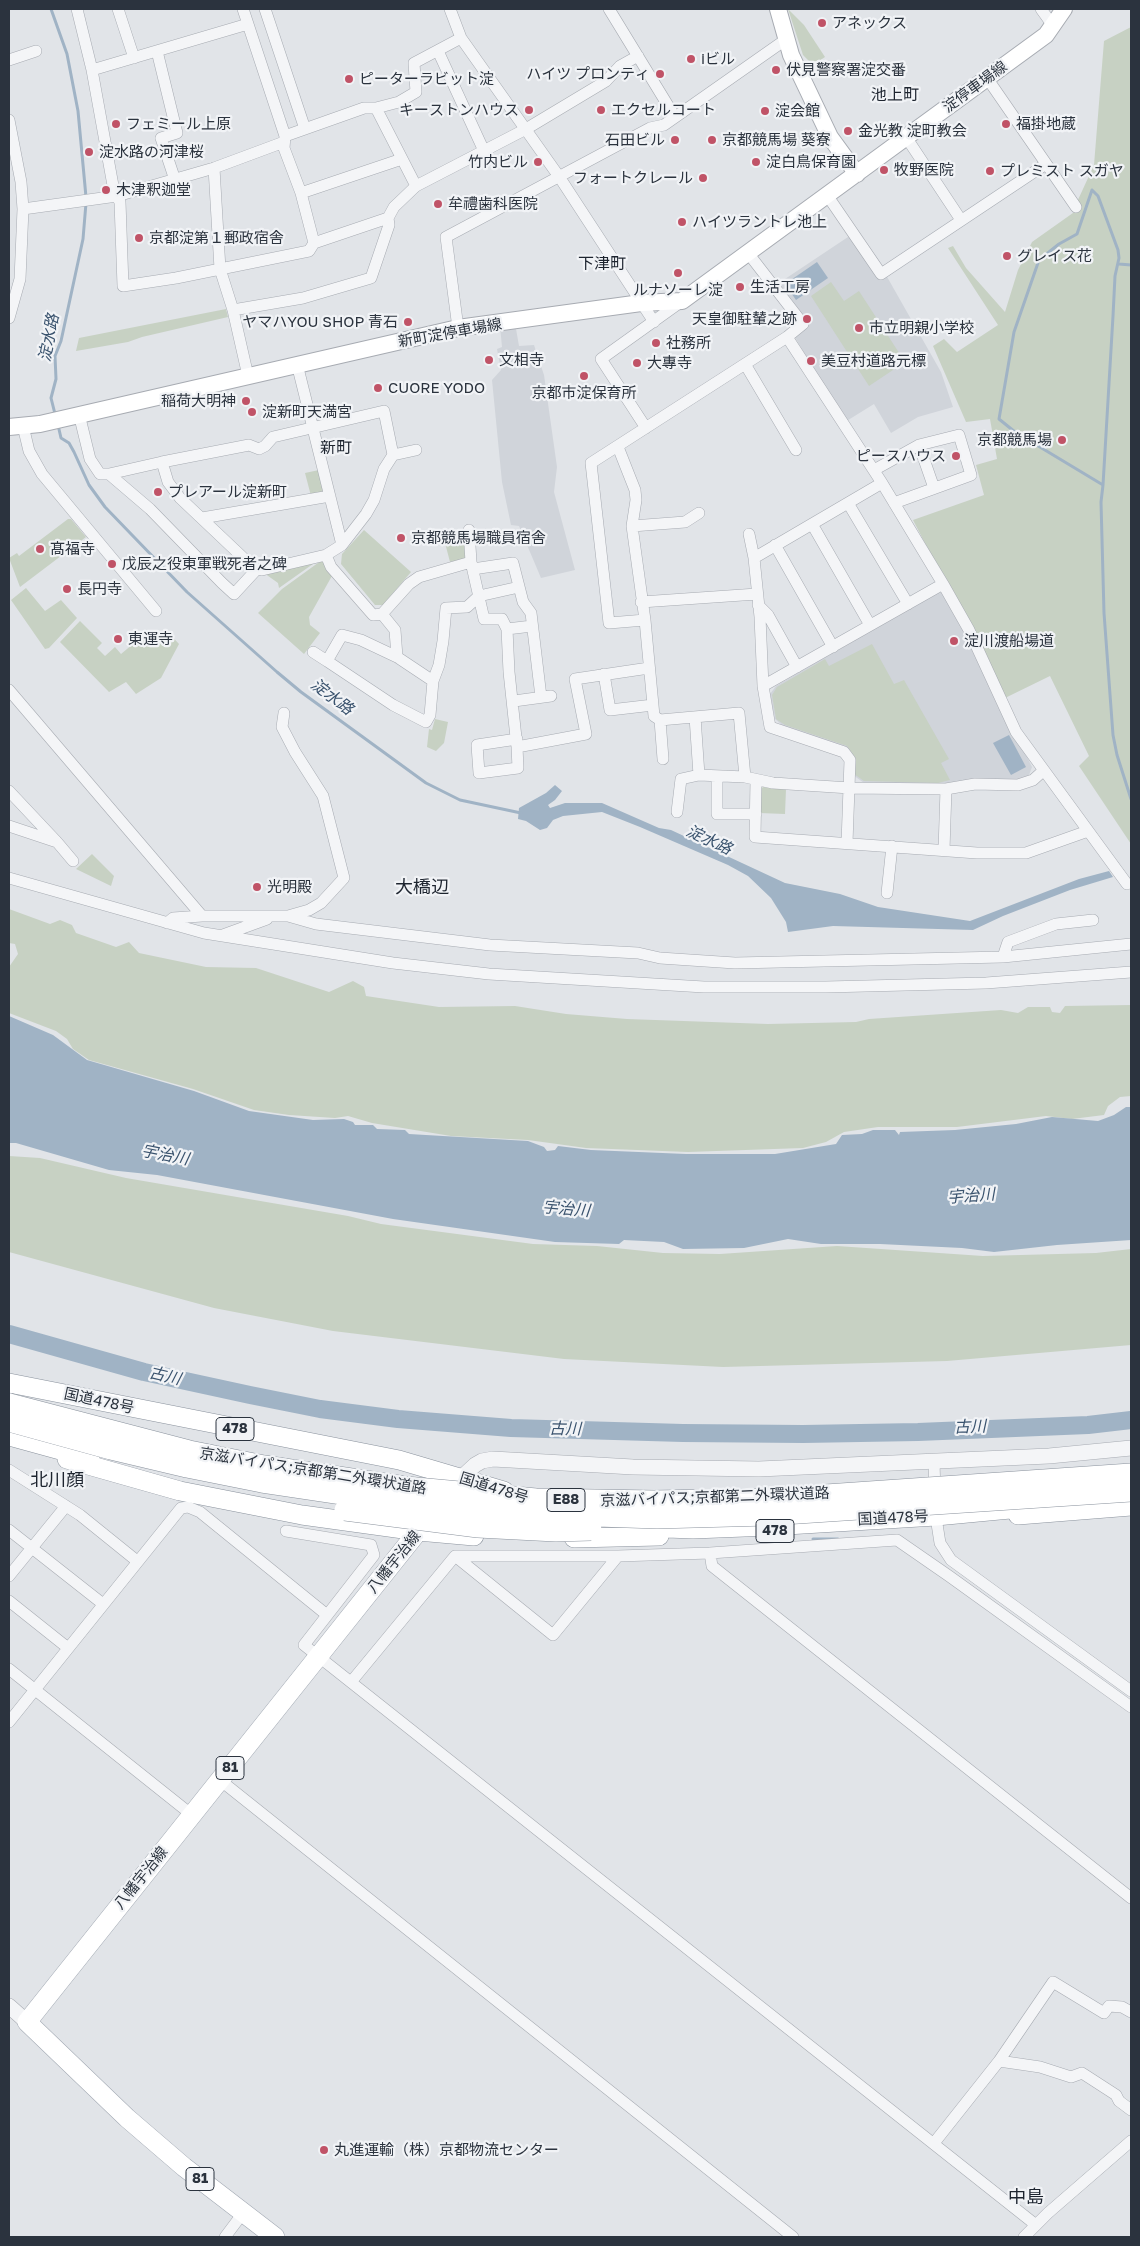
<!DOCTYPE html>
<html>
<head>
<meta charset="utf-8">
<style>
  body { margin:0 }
  #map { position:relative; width:1140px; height:2246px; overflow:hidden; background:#e1e4e8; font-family:"Golos Text",sans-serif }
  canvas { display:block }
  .frame { position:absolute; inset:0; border:10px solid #2b333e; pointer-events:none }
</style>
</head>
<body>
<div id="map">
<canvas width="1140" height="2246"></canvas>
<div class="frame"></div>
</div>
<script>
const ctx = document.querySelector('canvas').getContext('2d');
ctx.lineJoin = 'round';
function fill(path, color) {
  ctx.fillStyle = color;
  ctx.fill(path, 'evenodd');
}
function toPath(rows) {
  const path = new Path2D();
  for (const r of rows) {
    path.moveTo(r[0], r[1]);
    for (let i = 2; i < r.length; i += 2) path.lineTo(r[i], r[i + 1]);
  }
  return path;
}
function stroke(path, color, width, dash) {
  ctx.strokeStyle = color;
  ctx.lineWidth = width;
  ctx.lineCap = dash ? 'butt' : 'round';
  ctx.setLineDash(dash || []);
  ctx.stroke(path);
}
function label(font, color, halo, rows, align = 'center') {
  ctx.font = font + ' "Golos Text","Noto Sans JP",sans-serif';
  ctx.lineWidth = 4.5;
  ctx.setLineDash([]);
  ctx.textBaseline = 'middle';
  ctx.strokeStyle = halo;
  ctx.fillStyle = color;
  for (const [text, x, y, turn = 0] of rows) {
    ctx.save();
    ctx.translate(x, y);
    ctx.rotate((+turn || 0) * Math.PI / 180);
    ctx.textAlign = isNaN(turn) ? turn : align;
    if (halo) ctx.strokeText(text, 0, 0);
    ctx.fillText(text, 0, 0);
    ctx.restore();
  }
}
fill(toPath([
  [851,235,886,275,941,372,953,407,918,417,891,433,874,404,845,422,793,334,809,322,779,283],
  [515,323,519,346,534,345,544,375,557,467,554,492,575,570,541,578,519,526,511,525,502,482,492,380,501,370,497,349,502,347,500,326],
  [938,592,945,593,1032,767,1029,775,1021,780,938,785,864,783,853,775,855,760,846,747,783,726,775,719,770,694,776,686]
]), '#d0d4da');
fill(toPath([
  [788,9,804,25,825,57,813,65,803,55],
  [1131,27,1131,844,1079,766,1089,756,1050,676,1005,698,913,520,984,495,976,465,997,459,990,419,966,422,933,346,944,339,957,352,998,325,948,248,953,246,966,268,1005,312,1018,270,1032,242,1080,208,1077,202,1094,165,1104,41],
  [831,282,844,301,859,291,905,362,869,386,811,296],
  [226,309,228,317,142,337,128,342,76,351,79,338],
  [319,470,324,489,321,494,311,496,305,473],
  [68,519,71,519,86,537,20,587,9,558,17,553,19,556],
  [364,530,411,572,383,605,375,605,341,564,342,554],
  [465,535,468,559,450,562,444,539],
  [320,559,279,588,278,583,264,573],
  [322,560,333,574,309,617,310,625,320,633,304,654,258,613,282,589],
  [26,588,45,611,61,600,77,618,49,648,45,649,11,600],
  [80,621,102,643,97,648,105,656,115,647,121,654,139,639,141,641,146,638,152,643,166,630,179,644,161,678,136,694,126,682,109,692,60,642],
  [872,644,894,684,904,680,949,759,941,763,950,780,938,783,864,781,854,774,856,759,847,746,785,725,776,719,772,695,777,687,825,659,829,666],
  [435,719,448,722,444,743,436,751,427,747,429,729,432,730],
  [763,787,786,789,785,814,759,813,759,791],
  [92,854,114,876,111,886,76,869],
  [9,909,50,924,60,920,72,925,76,933,116,947,129,942,139,953,206,967,256,968,329,992,353,981,364,987,366,996,439,1007,515,1006,566,1014,627,1019,768,1024,856,1022,869,1019,1001,1010,1018,1013,1028,1007,1050,1007,1052,1012,1060,1013,1065,1006,1131,1005,1131,1096,1120,1097,1108,1106,1104,1115,1072,1119,1046,1116,957,1127,878,1127,844,1132,826,1142,803,1148,688,1152,586,1148,528,1140,451,1136,372,1123,348,1116,335,1118,289,1115,254,1110,193,1089,89,1060,73,1049,67,1039,56,1031,9,1013,9,967,18,954,15,944,9,943],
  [9,1156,40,1158,126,1178,348,1216,381,1224,533,1244,597,1246,663,1253,720,1254,837,1246,983,1256,1096,1253,1131,1249,1131,1345,947,1361,723,1367,564,1359,333,1331,214,1308,9,1252]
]), '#c7d1c3');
fill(toPath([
  [817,262,828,278,796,300,785,284],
  [1009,735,1026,767,1011,775,993,743],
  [555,785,562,791,555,800,548,805,550,808,565,803,602,803,659,828,671,830,785,883,840,894,878,907,970,921,1079,879,1109,871,1113,877,1070,890,1003,916,973,930,833,926,788,932,786,922,771,898,748,876,728,865,640,827,602,812,563,816,553,820,547,828,540,830,526,821,518,819,519,808,546,793],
  [9,1016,53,1035,87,1060,194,1091,249,1111,313,1120,344,1119,353,1122,355,1125,373,1125,377,1129,405,1130,409,1134,528,1141,544,1147,547,1151,555,1150,558,1146,591,1150,686,1154,775,1154,836,1144,842,1135,862,1134,873,1130,895,1130,899,1135,900,1132,955,1130,1016,1124,1052,1117,1098,1121,1114,1115,1126,1107,1131,1107,1131,1240,1057,1245,994,1252,962,1248,880,1244,821,1244,788,1239,744,1248,683,1249,664,1242,624,1240,619,1244,555,1242,393,1219,157,1175,109,1170,16,1143,9,1143]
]), '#a0b3c5');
stroke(toPath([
  [51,9,67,54,78,111,86,197],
  [1119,264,1131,265],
  [55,414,51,398,56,379,55,356,61,341,83,239,86,203],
  [58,425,61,438,69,443,74,452,89,485,105,507,187,592,277,672,301,692,426,783,460,800,521,813],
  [1103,485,1015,432,999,419,1014,332,1039,260,1059,244,1077,234,1092,190,1098,196,1118,250,1119,258,1115,276,1113,316,1103,485,1101,502,1104,613,1113,735,1117,755,1131,799],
  [813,1539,838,1539]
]), '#a0b3c5', 3);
stroke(toPath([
  [9,1334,144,1372,250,1395,320,1409,398,1419,511,1428,683,1433,803,1434,918,1432,1088,1425,1131,1420]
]), '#a0b3c5', 18);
const minor = toPath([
  [77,9,92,70,114,191,120,202,123,286,176,278,309,251,314,243,301,193,284,148,285,136,243,9],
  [118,9,134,58],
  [265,9,305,129],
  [450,9,461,38,560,178,654,322],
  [609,9,675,117],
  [1041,9,1054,27],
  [157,51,177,133,161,138,175,180],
  [438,51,484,151],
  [9,60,36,51],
  [92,70,248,24],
  [987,78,1076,207],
  [376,108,416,186],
  [9,120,21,182,23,209,20,279,9,318],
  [285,136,364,108,376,108,399,102,416,92,414,63,461,38],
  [906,137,961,220],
  [214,168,220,269,233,310,248,376],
  [301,193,402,159],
  [827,195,881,274,1046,164],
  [23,209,117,196,214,168,284,142],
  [314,243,388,218,394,207,416,186,526,129,606,81,620,66,638,56],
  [233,310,303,298,371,278,389,225,388,218],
  [458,328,446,237,650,128,664,125,788,38],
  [787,337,882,483,943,584,969,630,1016,732,1127,884],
  [297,364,342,545],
  [745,364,796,450],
  [79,414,90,459,100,474,109,474,162,462,249,445,259,449,265,446,273,437,384,411,393,455,384,469,374,500,366,514,342,545,326,555,262,570,254,568,180,498,168,482,162,462],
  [23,426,29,451,42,474,156,611],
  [646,428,601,359,682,301],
  [919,445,934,488],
  [618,447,635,490,636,500,632,526,645,620,654,716,660,720,739,713,745,777],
  [393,455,416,450],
  [874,470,919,445,959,435,971,475,894,503],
  [109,474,150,509,222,583,234,594,257,569],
  [848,503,908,604],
  [202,518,330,496],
  [812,524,870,625],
  [632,526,685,522,699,513],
  [749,534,754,558,760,617,763,686,770,727,844,752,850,760,847,843],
  [775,545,833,647],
  [326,555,331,567,373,615,382,614,409,584,419,577,471,562,469,530],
  [754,558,882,483],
  [471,562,484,619,502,619,507,629,509,672,517,747,586,734,575,679,649,668],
  [473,569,513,563,523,602,531,613,541,697],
  [641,602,757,594],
  [758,605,768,615,797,667],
  [382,614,395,630,397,657],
  [645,620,609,623,591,463,787,337,803,324,748,253],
  [507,629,532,626],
  [313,652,327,661],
  [604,674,610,710,653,705],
  [433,681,397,657,361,640,342,635,327,661,393,705,426,722,430,715,433,681,439,665,443,641,446,608,467,607,479,596,519,587],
  [763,686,943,584],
  [9,690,202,916],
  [514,701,551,696],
  [695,717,699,775],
  [660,720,663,759],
  [517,739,477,745,479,773,518,768,517,747],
  [717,776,717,814,756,814],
  [756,780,755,837,977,853,1026,853,1088,831],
  [946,789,975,784,1018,785,1033,780,1043,771],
  [9,791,56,841],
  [677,812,681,779,699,775,745,777,773,783,850,788,946,789,944,850],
  [9,826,57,842,73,861],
  [9,878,204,933,393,963,489,974,704,987,826,987,986,983,1131,972],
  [887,893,892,846],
  [288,916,316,924,490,945,638,953,660,958,735,963,1003,957,1131,944],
  [167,923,173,918,202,916,288,916,309,910,321,903,344,878,323,796,295,752,282,727,284,713],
  [223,935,267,919],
  [1003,957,1008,942,1056,924,1093,920],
  [934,1462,935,1493],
  [9,1470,80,1515,137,1561],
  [935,1511,940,1543,951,1560,1131,1691],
  [9,1530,103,1604],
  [286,1531,371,1545,374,1555,304,1645,1036,2225],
  [710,1553,712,1566,1131,1898],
  [455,1556,553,1635,618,1556],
  [9,1576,66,1506],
  [9,1601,68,1648],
  [9,1669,192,1815],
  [351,1682,455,1556,618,1556,710,1553,897,1540,949,1576,1131,1707],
  [9,1722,181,1508,188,1507,200,1512,327,1615],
  [220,1780,793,2237],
  [1131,2012,1122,2007,1109,2006,1104,2013,1053,1982,999,2061,1040,2067,1071,2077,1082,2073,1116,2095,1119,2101,1131,2110],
  [934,2143,999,2061],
  [225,2237,243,2213],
  [1024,2237,1048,2213,1131,2141]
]);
const tertiary = toPath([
  [461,1478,475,1465,482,1461,493,1459,633,1467,759,1469,1049,1456,1131,1448],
  [9,2006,27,2022]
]);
const secondary = toPath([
  [778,9,791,55,830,137,857,174],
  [9,427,40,424,458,328,641,303,682,301,1046,35,1064,9]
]);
const primary = toPath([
  [275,2237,184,2167,127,2118,27,2022,427,1520]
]);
const trunk = toPath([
  [9,1383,399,1460,504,1491],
  [67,1459,180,1491,302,1515,418,1531,474,1536],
  [1018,1515,1131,1506],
  [641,1527,693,1529,770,1526,936,1516,1031,1507],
  [574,1538,659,1536]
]);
const motorway = toPath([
  [9,1435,89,1457]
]);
stroke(minor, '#a7abb2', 12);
stroke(tertiary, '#a7abb2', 16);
stroke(secondary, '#a7abb2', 18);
stroke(primary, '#a2a9b3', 20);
stroke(trunk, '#8a929d', 20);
stroke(motorway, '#8a929d', 22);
stroke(minor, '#f4f5f7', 11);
stroke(tertiary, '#f4f5f7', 15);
stroke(secondary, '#fff', 16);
stroke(primary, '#fff', 19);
stroke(trunk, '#fff', 19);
stroke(motorway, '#fff', 21);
const motorwayBridge = toPath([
  [9,1404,189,1451,264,1466,405,1487,536,1499,654,1501,768,1499,1131,1474],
  [9,1421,111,1449,187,1467,262,1482,403,1503,537,1514,657,1518,768,1515,1131,1491],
  [345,1510,478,1527,556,1531,591,1530]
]);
stroke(motorwayBridge, '#8a929d', 22, []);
stroke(motorwayBridge, '#fff', 21);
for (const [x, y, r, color] of [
  [822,23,5,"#c05367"],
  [691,59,5,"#c05367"],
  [776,70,5,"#c05367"],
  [660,74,5,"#c05367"],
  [349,79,5,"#c05367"],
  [529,110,5,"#c05367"],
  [601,110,5,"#c05367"],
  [765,111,5,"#c05367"],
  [116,124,5,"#c05367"],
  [1006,124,5,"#c05367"],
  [848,131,5,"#c05367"],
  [675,140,5,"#c05367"],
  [712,140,5,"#c05367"],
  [89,152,5,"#c05367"],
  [538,162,5,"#c05367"],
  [756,162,5,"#c05367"],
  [884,170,5,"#c05367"],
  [990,171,5,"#c05367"],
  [703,178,5,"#c05367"],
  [106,190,5,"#c05367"],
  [438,204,5,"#c05367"],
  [682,222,5,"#c05367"],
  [139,238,5,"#c05367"],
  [1007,256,5,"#c05367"],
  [678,273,5,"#c05367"],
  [740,287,5,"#c05367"],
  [807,319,5,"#c05367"],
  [408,322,5,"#c05367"],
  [859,328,5,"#c05367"],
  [656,343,5,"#c05367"],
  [489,360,5,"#c05367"],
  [811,361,5,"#c05367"],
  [637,363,5,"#c05367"],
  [584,376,5,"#c05367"],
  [378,388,5,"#c05367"],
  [246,401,5,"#c05367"],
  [252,412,5,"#c05367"],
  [1062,440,5,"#c05367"],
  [956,456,5,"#c05367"],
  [158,492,5,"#c05367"],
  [401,538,5,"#c05367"],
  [40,549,5,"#c05367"],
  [112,564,5,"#c05367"],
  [67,589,5,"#c05367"],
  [118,639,5,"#c05367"],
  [954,641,5,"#c05367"],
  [257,887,5,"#c05367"],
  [324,2150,5,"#c05367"]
]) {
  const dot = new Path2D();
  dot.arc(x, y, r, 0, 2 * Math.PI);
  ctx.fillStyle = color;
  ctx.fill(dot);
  stroke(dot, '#f1f3f6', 2);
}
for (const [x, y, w] of [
  [235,1429,38],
  [566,1500,38],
  [775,1531,38],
  [230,1768,28],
  [200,2179,28]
]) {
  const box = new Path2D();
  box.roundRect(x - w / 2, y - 11.5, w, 23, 4);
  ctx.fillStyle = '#f1f3f6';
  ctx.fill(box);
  stroke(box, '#2b333e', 1);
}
label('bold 14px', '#2b333e', null, [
  ["478",235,1429],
  ["E88",566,1500],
  ["478",775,1531],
  ["81",230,1768],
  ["81",200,2179]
]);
label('15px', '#2b333e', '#f1f3f6', [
  ["アネックス",832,23],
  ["iビル",701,59],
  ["伏見警察署淀交番",786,70],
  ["ハイツ プロンティ",650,74,"right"],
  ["ピーターラビット淀",359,79],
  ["キーストンハウス",519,110,"right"],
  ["エクセルコート",611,110],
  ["淀会館",775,111],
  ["フェミール上原",126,124],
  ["福掛地蔵",1016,124],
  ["金光教 淀町教会",858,131],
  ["石田ビル",665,140,"right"],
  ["京都競馬場 葵寮",722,140],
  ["淀水路の河津桜",99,152],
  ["竹内ビル",528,162,"right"],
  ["淀白鳥保育園",766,162],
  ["牧野医院",894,170],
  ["プレミスト スガヤ",1000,171],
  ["フォートクレール",693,178,"right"],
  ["木津釈迦堂",116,190],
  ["牟禮歯科医院",448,204],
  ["ハイツラントレ池上",692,222],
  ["京都淀第１郵政宿舎",149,238],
  ["グレイス花",1017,256],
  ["生活工房",750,287],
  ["ルナソーレ淀",678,290,"center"],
  ["天皇御駐輦之跡",797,319,"right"],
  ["ヤマハYOU SHOP 青石",398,322,"right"],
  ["市立明親小学校",869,328],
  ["社務所",666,343],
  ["文相寺",499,360],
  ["美豆村道路元標",821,361],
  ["大專寺",647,363],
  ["CUORE YODO",388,388],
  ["京都市淀保育所",584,393,"center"],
  ["稲荷大明神",236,401,"right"],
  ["淀新町天満宮",262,412],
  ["京都競馬場",1052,440,"right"],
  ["ピースハウス",946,456,"right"],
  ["プレアール淀新町",168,492],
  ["京都競馬場職員宿舎",411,538],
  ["髙福寺",50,549],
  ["戊辰之役東軍戦死者之碑",122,564],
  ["長円寺",77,589],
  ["東運寺",128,639],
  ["淀川渡船場道",964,641],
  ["光明殿",267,887],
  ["丸進運輸（株）京都物流センター",334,2150]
], 'left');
label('15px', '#2b333e', '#f1f3f6', [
  ["淀停車場線",975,87,-36],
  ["新町淀停車場線",450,333,-10],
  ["国道478号",99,1401,12],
  ["京滋バイパス;京都第二外環状道路",313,1471,9],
  ["国道478号",494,1488,17],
  ["京滋バイパス;京都第二外環状道路",715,1497,-2],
  ["国道478号",893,1518,-3],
  ["八幡宇治線",394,1562,-51],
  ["八幡宇治線",141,1878,-51]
]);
label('16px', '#1d242f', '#f1f3f6', [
  ["池上町",895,95],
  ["下津町",602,264],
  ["新町",336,448]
]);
label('italic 16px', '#3a536e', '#f1f3f6', [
  ["淀水路",49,338,-79],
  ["淀水路",332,697,37],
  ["淀水路",709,840,25],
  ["宇治川",165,1155,11],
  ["宇治川",971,1196,-4],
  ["宇治川",566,1209,5],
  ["古川",165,1376,13],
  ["古川",970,1427,-2],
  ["古川",565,1429,1]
]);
label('18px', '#1d242f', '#f1f3f6', [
  ["大橋辺",422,887],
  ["北川顔",57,1480],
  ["中島",1026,2197]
]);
</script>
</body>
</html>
